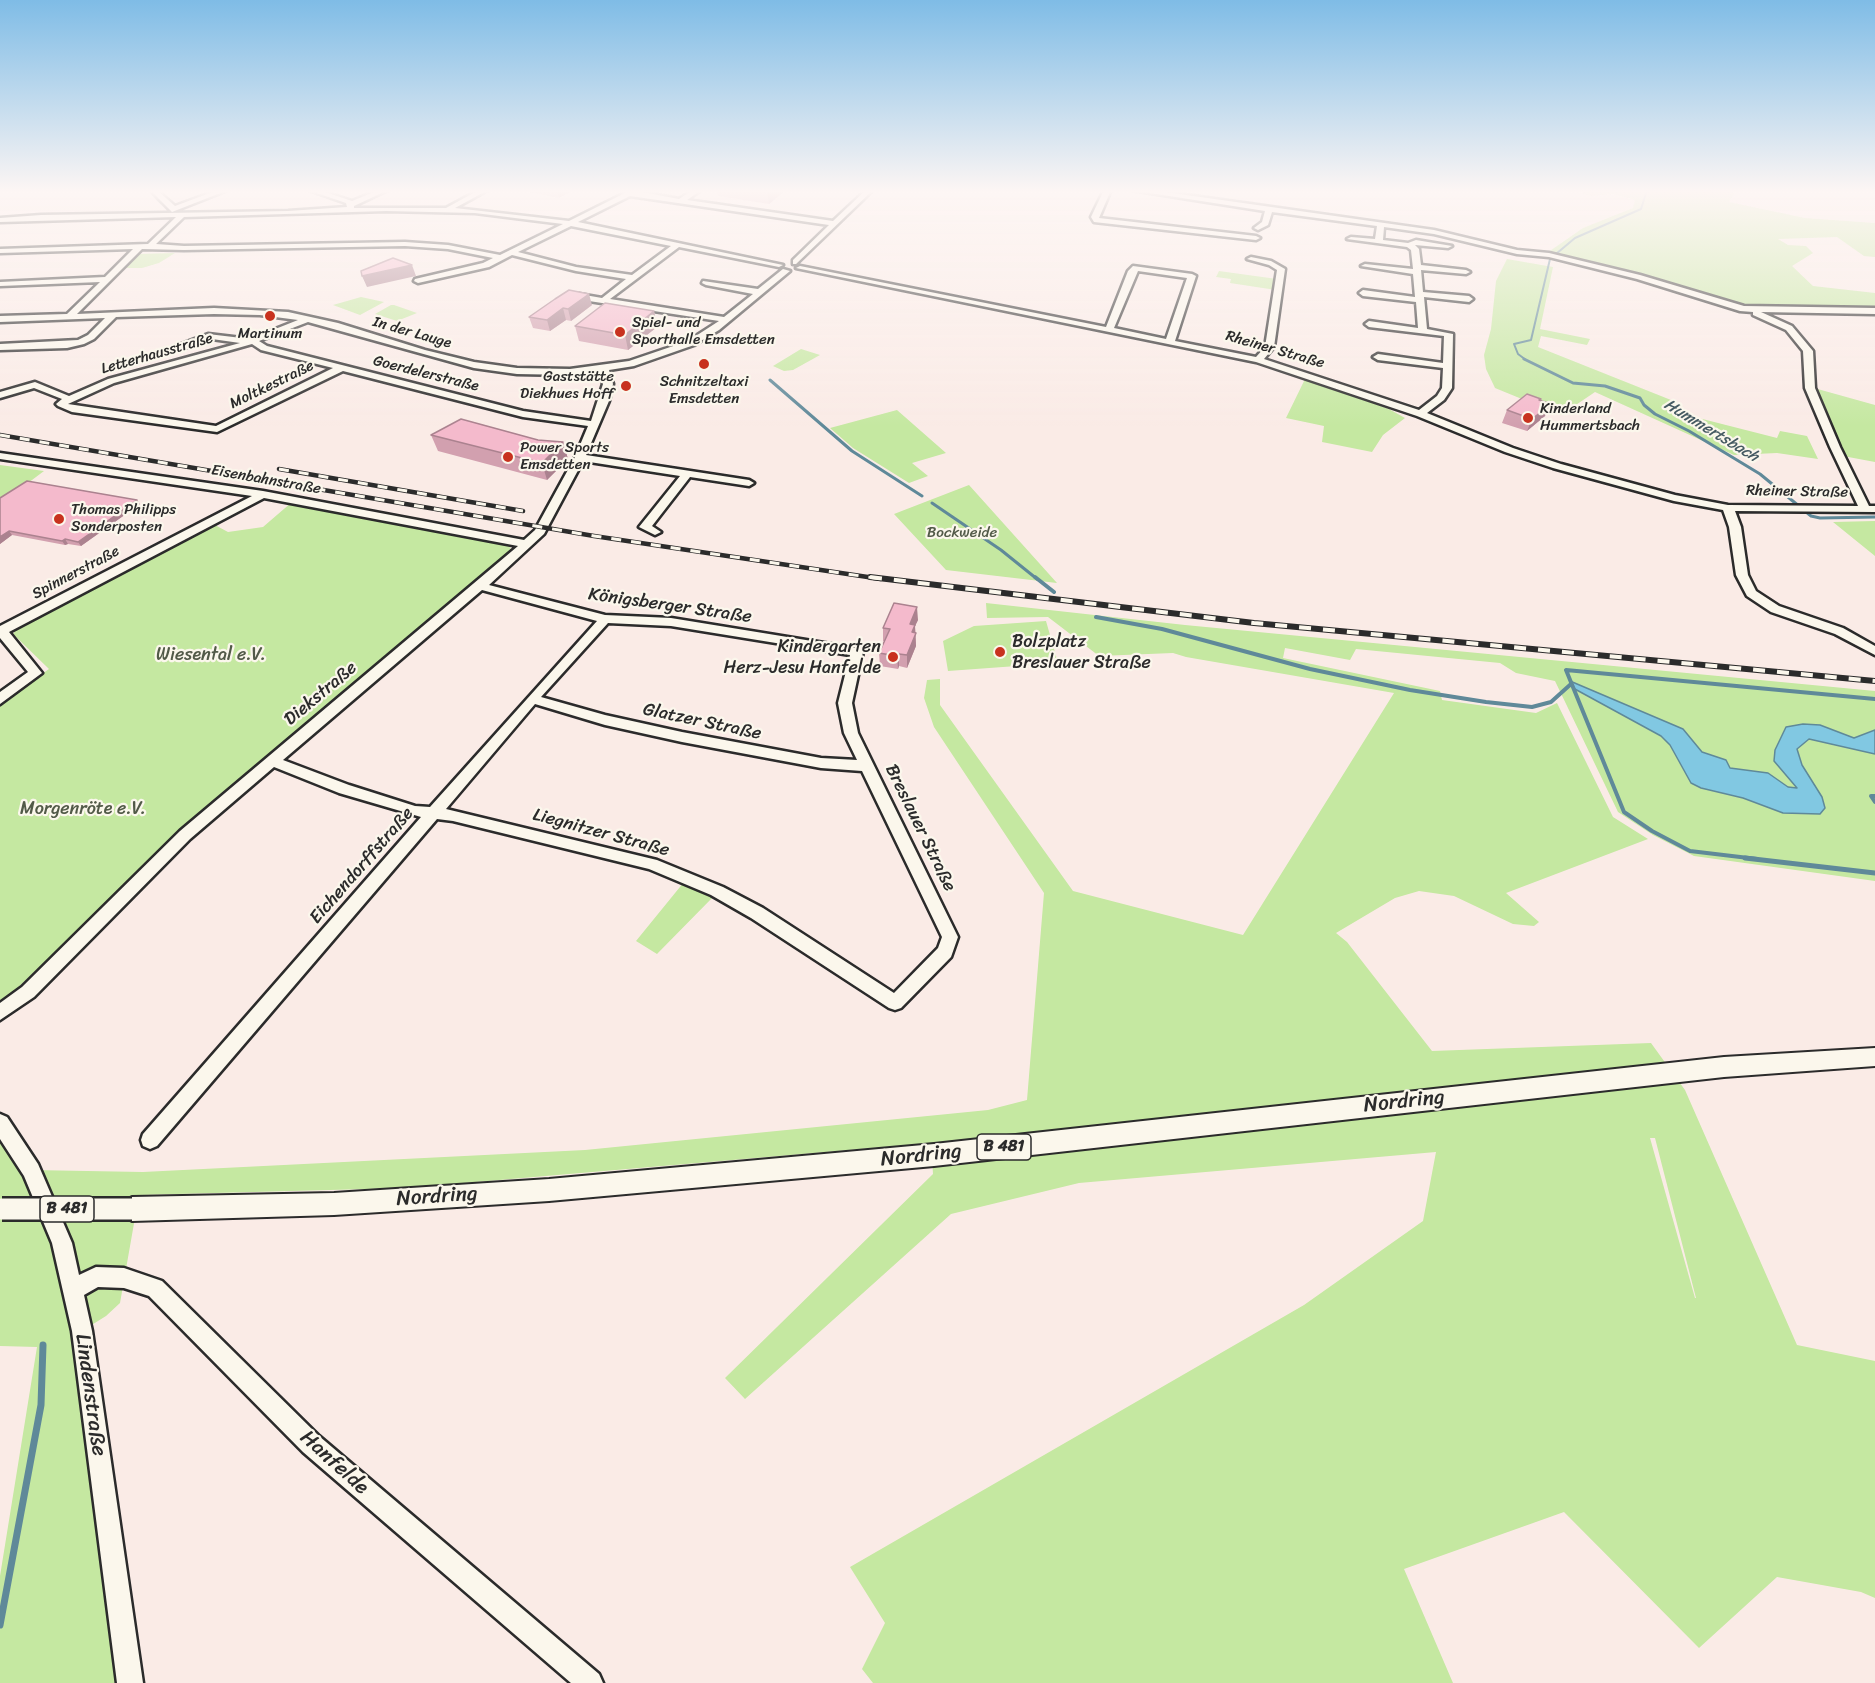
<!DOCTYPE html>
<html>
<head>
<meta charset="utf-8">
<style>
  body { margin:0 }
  canvas { display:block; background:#faebe6 }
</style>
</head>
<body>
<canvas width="1875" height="1683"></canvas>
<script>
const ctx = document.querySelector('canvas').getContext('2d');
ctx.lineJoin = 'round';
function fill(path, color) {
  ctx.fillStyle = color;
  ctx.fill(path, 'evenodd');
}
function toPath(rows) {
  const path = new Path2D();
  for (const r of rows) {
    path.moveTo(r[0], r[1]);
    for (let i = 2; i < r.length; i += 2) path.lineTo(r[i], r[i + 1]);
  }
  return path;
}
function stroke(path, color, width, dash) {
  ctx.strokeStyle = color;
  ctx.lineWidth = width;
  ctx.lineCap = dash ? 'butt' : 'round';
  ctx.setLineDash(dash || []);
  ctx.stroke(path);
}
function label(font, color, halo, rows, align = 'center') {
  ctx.font = font + ' Sriracha,sans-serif';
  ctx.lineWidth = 4.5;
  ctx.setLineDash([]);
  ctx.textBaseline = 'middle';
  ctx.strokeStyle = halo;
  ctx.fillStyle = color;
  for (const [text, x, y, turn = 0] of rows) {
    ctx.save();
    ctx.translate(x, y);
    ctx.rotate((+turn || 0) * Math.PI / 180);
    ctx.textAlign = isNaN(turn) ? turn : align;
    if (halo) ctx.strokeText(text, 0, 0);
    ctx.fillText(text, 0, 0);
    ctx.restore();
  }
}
fill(toPath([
  [1593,190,1722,190,1735,193,1729,202,1805,218,1875,223,1875,257,1864,256,1837,237,1778,239,1788,245,1806,246,1813,253,1792,266,1813,286,1875,293,1875,309,1742,307,1547,253,1583,228,1633,208,1635,200,1613,194,1591,196,1581,193],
  [175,253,159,263,142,268,124,268,138,254],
  [1507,259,1553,267,1540,329,1590,339,1587,345,1541,336,1538,347,1676,402,1671,411,1777,438,1780,431,1807,436,1818,459,1777,453,1734,455,1595,392,1561,415,1495,388,1486,369,1484,355,1491,329,1496,281],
  [1219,271,1277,279,1276,290,1230,283,1231,279,1216,277],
  [361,297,384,302,360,315,333,305],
  [391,305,394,305,417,313,397,321,375,314],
  [801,349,820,355,793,370,784,371,773,366],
  [1305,379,1389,409,1405,418,1383,435,1372,452,1322,442,1324,426,1286,418],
  [1814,388,1875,405,1875,462,1843,456],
  [897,410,946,453,912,463,928,476,909,483,853,448,830,428],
  [0,465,44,471,0,504],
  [969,485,1057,583,946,570,894,514],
  [292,502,509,546,512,551,204,810,10,995,0,1002,0,703,49,669,13,634,18,627,213,524,228,532,263,527],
  [1875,521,1875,556,1833,522],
  [986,603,1185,625,1875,691,1875,730,1868,734,1854,738,1820,725,1803,724,1788,778,1798,788,1788,787,1768,773,1730,768,1726,760,1702,752,1594,692,1570,682,1573,688,1661,736,1670,745,1691,783,1701,788,1743,798,1783,813,1795,813,1822,797,1802,765,1797,749,1809,739,1875,754,1875,881,1694,856,1653,835,1618,812,1555,681,1516,673,1500,663,1356,649,1350,660,1285,648,1283,658,1440,691,1442,700,1536,713,1557,703,1613,817,1648,839,1506,893,1539,922,1534,926,1513,924,1454,896,1419,891,1395,898,1336,933,1347,942,1432,1051,1651,1043,1685,1090,1797,1345,1875,1361,1875,1598,1861,1592,1777,1577,1699,1648,1564,1512,1404,1569,1453,1683,873,1683,862,1669,885,1623,850,1567,1304,1305,1423,1221,1436,1152,1079,1183,951,1214,745,1399,725,1378,933,1174,931,1143,406,1188,139,1195,120,1303,106,1316,82,1331,130,1683,0,1683,0,1576,37,1347,0,1346,0,1123,31,1170,143,1172,585,1150,988,1110,1027,1100,1044,893,934,727,924,698,927,680,940,679,940,705,1073,891,1243,935,1394,693,1186,657,1173,653,1099,656,1048,617,987,618],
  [1650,1138,1655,1138,1696,1298,1695,1298],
  [1046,621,1058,663,948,671,943,641,974,626],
  [684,882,714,896,657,954,636,941]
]), '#c5e8a1');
const water = toPath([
  [1570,681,1683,729,1702,752,1726,760,1730,768,1768,773,1788,787,1797,788,1774,761,1775,750,1786,727,1803,724,1820,725,1854,738,1875,730,1875,754,1809,739,1797,749,1802,765,1822,797,1825,808,1820,814,1783,813,1743,798,1701,788,1691,783,1670,745,1661,736,1573,688,1570,681]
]);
fill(water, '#81c8e2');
stroke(water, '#5f8999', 1.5);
stroke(toPath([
  [1526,360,1518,354,1514,344,1531,340,1550,259,1575,238,1641,209,1647,190]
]), '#5f8999', 2);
stroke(toPath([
  [1524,359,1573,383,1605,386,1640,398,1644,405,1655,414,1689,431,1760,474,1811,516,1820,518,1875,517],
  [770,380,852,451,922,496],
  [932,503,1001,550,1037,579]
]), '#5f8999', 3);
stroke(toPath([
  [1035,577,1054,592],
  [1096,617,1162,629,1310,669,1410,690,1486,702,1532,707,1551,702,1571,684],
  [1875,796,1871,796,1875,802],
  [1757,859,1690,851,1652,831,1624,812,1566,670,1875,699]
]), '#5f8999', 4);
stroke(toPath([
  [1745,858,1875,873]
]), '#5f8999', 5);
stroke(toPath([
  [0,1625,41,1405,43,1345]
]), '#5f8999', 7);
const minor = toPath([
  [150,190,157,190,175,206,218,190,228,190,172,212,150,190],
  [308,190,319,190,352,201,379,190,388,190,354,206,354,208,446,208,479,190,488,190,455,208,569,221,631,190,679,199,693,190,701,190,687,200,833,221,866,190,873,190,796,264,793,264,793,260,829,225,630,196,578,222,783,265,779,267,679,247,610,299,724,317,753,294,706,285,702,283,703,281,758,289,783,269,790,271,719,330,694,345,634,366,609,370,613,384,609,401,586,455,749,480,754,483,749,486,690,477,652,526,661,532,655,535,639,527,680,476,583,461,544,534,489,585,605,615,671,618,861,649,863,652,852,703,858,733,958,937,951,957,901,1008,895,1010,889,1008,751,918,711,895,649,869,453,821,437,819,157,1146,150,1149,143,1146,141,1140,143,1134,421,817,339,793,274,767,190,839,34,997,0,1020,0,1003,22,987,180,831,518,546,264,498,9,632,42,673,0,704,0,692,28,672,0,638,0,626,252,496,0,459,0,453,263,491,524,540,535,530,575,457,588,426,523,417,343,371,217,432,72,412,58,406,56,404,62,399,34,388,0,398,0,392,35,382,69,396,108,379,240,343,212,339,178,350,173,347,208,334,250,339,298,320,260,315,214,314,116,317,94,339,84,344,67,348,0,350,0,344,78,340,88,335,105,318,0,322,0,316,67,314,100,282,0,286,0,282,105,277,133,249,0,253,0,249,148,244,176,217,0,222,0,218,41,215,288,211,347,207,346,203,308,190],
  [386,211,475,213,563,224,500,255,448,245,405,242,184,246,156,244,184,217,386,211],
  [571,226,671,246,632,275,576,267,518,252,571,226],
  [405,246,448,249,493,258,483,263,415,279,414,281,418,283,489,267,512,255,576,271,626,279,602,298,579,294,575,297,576,299,719,321,688,341,629,361,570,369,517,368,474,362,425,350,338,323,288,312,214,308,77,314,142,249,184,250,405,246],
  [308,322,474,368,517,374,570,375,600,371,603,384,591,421,523,411,267,346,259,341,308,322],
  [252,344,261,350,333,368,216,426,68,404,114,383,252,344],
  [482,590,597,621,430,807,415,806,349,785,283,760,482,590],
  [608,623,671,626,850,655,838,703,844,733,857,760,821,758,682,732,605,715,541,697,608,623],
  [535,704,605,725,682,742,821,768,862,771,942,937,938,948,894,993,763,908,723,887,657,860,446,809,535,704],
  [1104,190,1111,190,1099,218,1256,236,1260,238,1256,240,1094,222,1091,217,1104,190],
  [1131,190,1151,190,1434,230,1517,250,1549,253,1640,275,1744,306,1875,308,1875,314,1761,312,1792,326,1813,351,1815,388,1840,447,1869,506,1875,506,1875,512,1735,511,1741,527,1748,575,1756,591,1779,606,1843,628,1875,646,1875,655,1835,634,1771,612,1747,596,1736,575,1729,527,1723,510,1674,501,1553,468,1505,452,1417,416,1256,362,796,268,800,266,1106,327,1128,271,1133,266,1192,274,1196,276,1175,341,1256,357,1265,347,1277,270,1269,265,1247,259,1251,257,1271,261,1285,269,1274,347,1264,359,1419,410,1437,396,1442,388,1443,368,1378,360,1373,357,1378,354,1443,363,1444,336,1369,327,1365,324,1369,321,1418,328,1416,302,1363,296,1359,293,1363,290,1415,297,1413,274,1361,266,1365,264,1413,269,1411,250,1407,247,1347,239,1351,237,1375,239,1377,226,1272,212,1268,225,1258,230,1254,228,1262,222,1265,211,1131,190],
  [1384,227,1434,234,1517,254,1549,257,1637,279,1740,311,1753,312,1753,315,1786,330,1803,351,1805,388,1830,447,1858,506,1728,505,1675,495,1561,464,1513,448,1427,413,1444,400,1452,388,1453,334,1427,329,1424,297,1469,302,1473,299,1469,296,1423,292,1421,270,1466,274,1470,272,1466,270,1421,265,1419,249,1415,245,1448,248,1452,246,1416,240,1408,243,1383,240,1384,227],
  [1138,271,1187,278,1166,339,1114,328,1138,271],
  [0,1114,7,1117,38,1164,72,1243,79,1275,96,1267,124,1268,162,1281,319,1436,599,1674,603,1683,571,1683,303,1452,149,1296,124,1288,98,1287,84,1295,92,1331,143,1683,117,1683,72,1331,52,1243,24,1176,0,1139,0,1114]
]);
const major = toPath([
  [1875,1048,1875,1066,1724,1077,934,1166,549,1201,334,1215,132,1221,124,1217,120,1209,124,1201,132,1197,334,1193,549,1179,934,1144,1724,1057,1875,1048]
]);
stroke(minor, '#2b2b2b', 5);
stroke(major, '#2b2b2b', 4);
fill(minor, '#fbf7ec');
fill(major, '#fbf7ec');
const railFar1 = toPath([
  [0,435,594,536,881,579],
  [279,469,523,511]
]);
const rail = toPath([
  [870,577,1254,623,1875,681]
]);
stroke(railFar1, '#2b2b2b', 4.5);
stroke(rail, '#2b2b2b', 6);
stroke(railFar1, '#fbf7ec', 3, [10]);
stroke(rail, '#fbf7ec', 4, [12]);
const majorBridge = toPath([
  [2,1209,132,1209]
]);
stroke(majorBridge, '#2b2b2b', 26, []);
stroke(majorBridge, '#fbf7ec', 21);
fill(toPath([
  [523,190,573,190,559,198,523,191],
  [717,190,786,190,769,204,718,196],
  [555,299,592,305,571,321,566,320,550,331,533,328,529,317],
  [654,311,657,327,628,350,579,341,575,326],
  [1540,400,1545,416,1527,431,1502,423,1507,410],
  [431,435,538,440,563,442,568,459,547,480,438,451],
  [0,498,140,504,81,546,68,544,65,545,12,535,0,544],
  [918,620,915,626,916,646,907,668,899,666,898,669,880,666,879,653,885,641,883,641,883,628]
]), '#d2a0af');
fill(toPath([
  [557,190,573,190,559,198],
  [768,190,786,190,769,204,767,191],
  [412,265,416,276,367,287,362,276],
  [589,294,592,305,571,321,568,309],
  [563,308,566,320,550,331,547,320],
  [654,311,657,327,628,350,625,335],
  [1551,404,1545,416,1527,431,1532,419],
  [563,442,568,459,547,480,542,463],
  [137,500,140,504,81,546,78,542],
  [9,531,12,535,0,544,0,537],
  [65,539,68,544,65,545,62,541],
  [917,607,918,620,915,626,916,646,907,668,907,655,910,624],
  [899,654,899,666,898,669,897,656]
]), '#ab828f');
const building = toPath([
  [393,258,412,265,362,276,361,271,393,258],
  [569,290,589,294,568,309,563,308,547,320,529,317,555,299,569,290],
  [605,303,654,311,625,335,575,326,605,303],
  [1527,394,1541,399,1539,400,1551,404,1532,419,1507,410,1527,394],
  [461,419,538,440,563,442,542,463,431,435,461,419],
  [27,481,137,500,78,542,65,539,62,541,9,531,0,537,0,498,27,481],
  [894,603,917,607,910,624,915,625,912,632,916,633,907,655,899,654,897,656,879,653,890,629,883,628,894,603]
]);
fill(building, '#f4bacc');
stroke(building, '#ab828f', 1.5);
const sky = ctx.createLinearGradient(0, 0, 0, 426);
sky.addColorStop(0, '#7fbce6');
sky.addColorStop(0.45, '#fdf6f4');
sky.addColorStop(1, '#fdf6f400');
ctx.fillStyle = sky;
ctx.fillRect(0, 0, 1875, 426);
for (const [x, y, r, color] of [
  [270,316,6,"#c8321e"],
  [620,332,6,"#c8321e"],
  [704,364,6,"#c8321e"],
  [626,386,6,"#c8321e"],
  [1528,418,6,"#c8321e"],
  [508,457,6,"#c8321e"],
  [59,519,6,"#c8321e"],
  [1000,652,6,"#c8321e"],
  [893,657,6,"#c8321e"]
]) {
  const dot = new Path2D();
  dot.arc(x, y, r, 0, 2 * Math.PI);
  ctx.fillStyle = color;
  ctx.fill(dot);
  stroke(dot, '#fbf7ec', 2);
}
label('15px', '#2b2b2b', '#fbf7ec', [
  ["Spiel- und",632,323],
  ["Sporthalle Emsdetten",632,340],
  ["Martinum",270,334,"center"],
  ["Gaststätte",614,377,"right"],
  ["Diekhues Hoff",614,394,"right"],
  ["Schnitzeltaxi",704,382,"center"],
  ["Emsdetten",704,399,"center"],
  ["Kinderland",1540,409],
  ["Hummertsbach",1540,426],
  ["Power Sports",520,448],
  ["Emsdetten",520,465],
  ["Thomas Philipps",71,510],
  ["Sonderposten",71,527]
], 'left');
label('15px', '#2b2b2b', '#fbf7ec', [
  ["In der Lauge",412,333,16],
  ["Rheiner Straße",1275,350,16],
  ["Letterhausstraße",157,354,-16],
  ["Goerdelerstraße",426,374,14],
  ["Moltkestraße",272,385,-26],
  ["Eisenbahnstraße",266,480,10],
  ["Rheiner Straße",1797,492,1],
  ["Spinnerstraße",76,573,-28]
]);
label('15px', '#525a48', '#fbf7ec', [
  ["Bockweide",962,533]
]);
label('italic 16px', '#455a62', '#fbf7ec', [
  ["Hummertsbach",1711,431,31]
]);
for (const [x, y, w] of [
  [1004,1147,54],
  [67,1209,54]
]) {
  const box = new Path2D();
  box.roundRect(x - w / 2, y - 13, w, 26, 4.5);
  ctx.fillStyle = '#fbf7ec';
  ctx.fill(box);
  stroke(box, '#2b2b2b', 1.5);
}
label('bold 16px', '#2b2b2b', null, [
  ["B 481",1004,1147],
  ["B 481",67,1209]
]);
label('18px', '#2b2b2b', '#fbf7ec', [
  ["Königsberger Straße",670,606,8],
  ["Diekstraße",321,694,-40],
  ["Glatzer Straße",702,722,12],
  ["Breslauer Straße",920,828,64],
  ["Liegnitzer Straße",601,833,15],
  ["Eichendorffstraße",362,866,-49]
]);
label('18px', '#2b2b2b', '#fbf7ec', [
  ["Bolzplatz",1012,642],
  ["Breslauer Straße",1012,663],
  ["Kindergarten",881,647,"right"],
  ["Herz-Jesu Hanfelde",881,668,"right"]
], 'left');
label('18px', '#525a48', '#fbf7ec', [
  ["Wiesental e.V.",211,655],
  ["Morgenröte e.V.",83,809]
]);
label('21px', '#2b2b2b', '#fbf7ec', [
  ["Nordring",1404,1102,-6],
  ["Nordring",921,1156,-6],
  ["Nordring",437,1197,-4],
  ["Lindenstraße",90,1395,82],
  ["Hanfelde",334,1463,42]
]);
</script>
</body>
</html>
